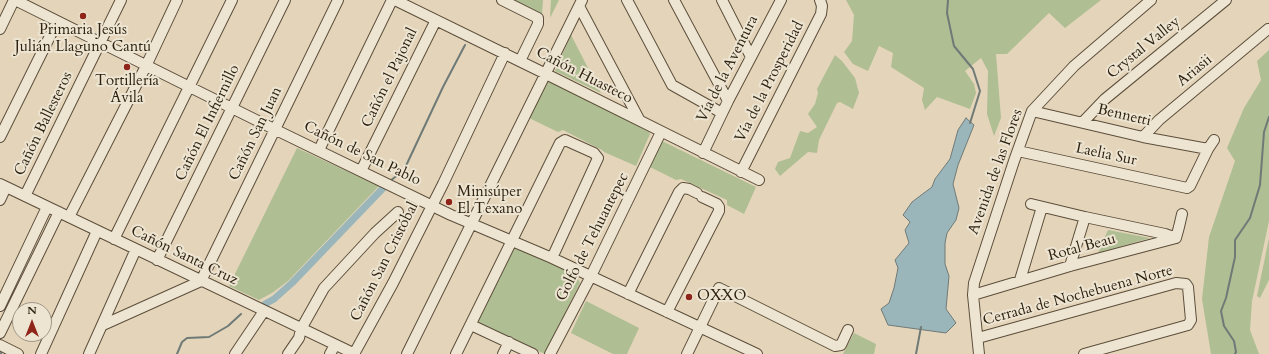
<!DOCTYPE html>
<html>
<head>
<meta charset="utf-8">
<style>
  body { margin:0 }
  #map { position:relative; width:1269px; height:354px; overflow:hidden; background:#e4d5ba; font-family:Cardo,serif }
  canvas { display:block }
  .north { position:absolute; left:12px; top:302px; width:40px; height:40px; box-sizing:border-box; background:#ede4d2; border:1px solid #a19684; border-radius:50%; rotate:0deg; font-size:11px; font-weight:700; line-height:16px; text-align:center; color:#2e2110 }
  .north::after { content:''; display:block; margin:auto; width:14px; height:18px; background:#8f2418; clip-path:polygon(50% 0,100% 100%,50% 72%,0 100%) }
</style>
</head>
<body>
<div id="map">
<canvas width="1269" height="354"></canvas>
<div class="north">N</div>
</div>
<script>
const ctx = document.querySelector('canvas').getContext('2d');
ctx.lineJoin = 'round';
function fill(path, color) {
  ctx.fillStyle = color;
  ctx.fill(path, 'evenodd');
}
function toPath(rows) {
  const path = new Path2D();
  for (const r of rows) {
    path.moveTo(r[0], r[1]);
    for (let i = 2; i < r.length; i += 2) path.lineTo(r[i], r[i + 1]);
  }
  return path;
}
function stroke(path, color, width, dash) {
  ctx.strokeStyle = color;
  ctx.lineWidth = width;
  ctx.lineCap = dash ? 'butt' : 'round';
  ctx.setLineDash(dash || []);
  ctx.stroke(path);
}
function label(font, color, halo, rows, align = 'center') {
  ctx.font = font + ' Cardo,serif';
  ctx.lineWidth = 4;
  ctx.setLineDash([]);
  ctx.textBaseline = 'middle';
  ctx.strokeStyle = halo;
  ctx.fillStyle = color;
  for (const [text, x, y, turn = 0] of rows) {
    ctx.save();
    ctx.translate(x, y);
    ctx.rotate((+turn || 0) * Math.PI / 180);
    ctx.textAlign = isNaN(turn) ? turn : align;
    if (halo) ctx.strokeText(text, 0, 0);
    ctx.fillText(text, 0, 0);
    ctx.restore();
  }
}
fill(toPath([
  [514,0,543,0,542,14],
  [551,0,559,0,550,18],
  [846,0,1101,0,1065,28,1049,13,1007,54,996,54,1001,118,994,136,987,114,988,71,981,58,965,71,974,84,976,93,970,109,937,97,925,110,922,100,924,88,891,67,893,53,879,46,868,71,853,64,844,52,852,41,854,15],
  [571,35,601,93,555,71],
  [1269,50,1269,221,1252,301,1250,330,1259,354,1211,354,1202,299,1209,237,1235,161,1227,148,1244,108,1261,80,1257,61],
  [835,55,842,61,855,78,859,93,853,109,840,102,837,103,819,140,817,153,808,152,780,176,775,169,778,162,790,158,800,131,808,133,817,127,808,114,815,104,818,93,817,89],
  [553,81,649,132,650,134,636,166,604,152,602,150,563,130,558,132,529,118,548,82],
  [662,141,756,187,744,214,727,205,727,200,681,179,676,180,650,167],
  [297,148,379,186,288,281,272,293,259,300,229,286],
  [1108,230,1150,238,1098,253],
  [1269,238,1269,280,1260,298,1257,296],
  [512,248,516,248,576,274,580,283,545,354,477,322],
  [586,301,639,328,627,354,613,354,571,333],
  [854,333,876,344,874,354,843,354]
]), '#afbe93');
const water = toPath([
  [966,118,974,125,958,165,953,184,959,208,956,220,947,233,945,243,945,264,949,276,946,309,956,323,946,333,888,325,881,309,889,303,894,288,898,268,895,260,909,243,905,230,910,222,903,215,912,202,932,187,935,179,950,159,958,130,966,118]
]);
fill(water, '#9bb6bb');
stroke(water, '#6f7a77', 1);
stroke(toPath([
  [948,0,947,13,954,46,973,69,980,91,970,123],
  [390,181,404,170,443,87,465,45],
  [1,353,1,354],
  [177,354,182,342,187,338,209,337,228,326,241,314],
  [916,354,921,327],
  [1235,354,1236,352,1234,341,1224,326,1221,311,1226,298,1235,257,1235,240,1250,218,1260,185,1264,132,1269,117]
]), '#6f7a77', 2);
stroke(toPath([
  [265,304,274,299,292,283,387,184]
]), '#9bb6bb', 7);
const minor = toPath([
  [15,0,274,129,451,215,552,258,757,354],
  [395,0,546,74,759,180],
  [502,0,538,18,538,24,520,61],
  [627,0,672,85,722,113],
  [674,0,728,101],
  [722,0,751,57],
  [579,6,640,121],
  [0,29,14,0],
  [1032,111,1143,137,1208,149],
  [1083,122,1105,99,1226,0],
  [0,137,57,22],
  [1143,137,1159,120,1268,29],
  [319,150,392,0],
  [1018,151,1187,188,1190,186,1208,149,1214,140],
  [703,153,728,101,781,0],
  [361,171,436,20],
  [741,172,821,14,822,6,820,0],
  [0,184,355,354],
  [25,196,121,0],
  [0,200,6,187],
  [1031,204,1085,217,1165,234,1176,238],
  [69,217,146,66,177,0],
  [114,239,232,0],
  [157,260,285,0],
  [1070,266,1085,217],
  [1020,280,1042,207],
  [628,294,679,192,683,188,689,189,697,193],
  [973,295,1070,266,1176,238,1179,227,1182,214],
  [0,306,47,207],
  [667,312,719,211,719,207,717,204,702,197],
  [103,325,201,281,338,0],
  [471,325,533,354],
  [0,333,59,212],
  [978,338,1176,283,1186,284,1188,287,1191,320,1188,325,1084,354],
  [0,345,18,354],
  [41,354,97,231],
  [89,354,136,249],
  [235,354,264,311],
  [288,354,299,338,301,329,324,288,375,233,398,212],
  [330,354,335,345],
  [354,354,393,283,443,184,505,53],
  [407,354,582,0],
  [456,354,560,143,565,140,594,153,598,158,552,258],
  [503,354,509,342],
  [550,354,591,276,661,132],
  [687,354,719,288,835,346,841,345,848,330],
  [979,354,973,295,974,283,1014,161,1032,111,1074,66,1151,0]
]);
stroke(minor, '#5c4e3a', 12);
stroke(minor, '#ede4d2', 10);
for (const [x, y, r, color] of [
  [83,16,4,"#8f2418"],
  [127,67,4,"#8f2418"],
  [449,202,4,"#8f2418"],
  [689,297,4,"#8f2418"]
]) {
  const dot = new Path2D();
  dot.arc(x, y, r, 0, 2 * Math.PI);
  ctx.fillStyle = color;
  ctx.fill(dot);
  stroke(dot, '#ede4d2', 1.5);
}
label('15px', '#2e2110', '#ede4d2', [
  ["Primaria Jesús",83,31],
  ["Julián Llaguno Cantú",83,48],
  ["Tortillería",127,82],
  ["Ávila",127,99],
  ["Minisúper",457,193,"left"],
  ["El Texano",457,210,"left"],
  ["OXXO",697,297,"left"]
]);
label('15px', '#2e2110', '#ede4d2', [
  ["Crystal Valley",1144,48,-39],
  ["Vía de la Aventura",728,69,-63],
  ["Ariasii",1195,71,-40],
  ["Cañón Huasteco",584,76,27],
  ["Cañón el Pajonal",390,78,-64],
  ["Vía de la Prosperidad",770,82,-63],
  ["Bennetti",1124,116,13],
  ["Cañón El Infiernillo",208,123,-64],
  ["Cañón Ballesteros",44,124,-64],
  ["Cañón San Juan",256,134,-64],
  ["Cañón de San Pablo",362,154,26],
  ["Laelia Sur",1106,155,12],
  ["Avenida de las Flores",996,172,-70],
  ["Golfo de Tehuantepec",593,237,-63],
  ["Rotal Beau",1082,248,-15],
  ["Cañón Santa Cruz",184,256,26],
  ["Cañón San Cristóbal",385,262,-63],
  ["Cerrada de Nochebuena Norte",1078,296,-15]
]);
</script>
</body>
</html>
